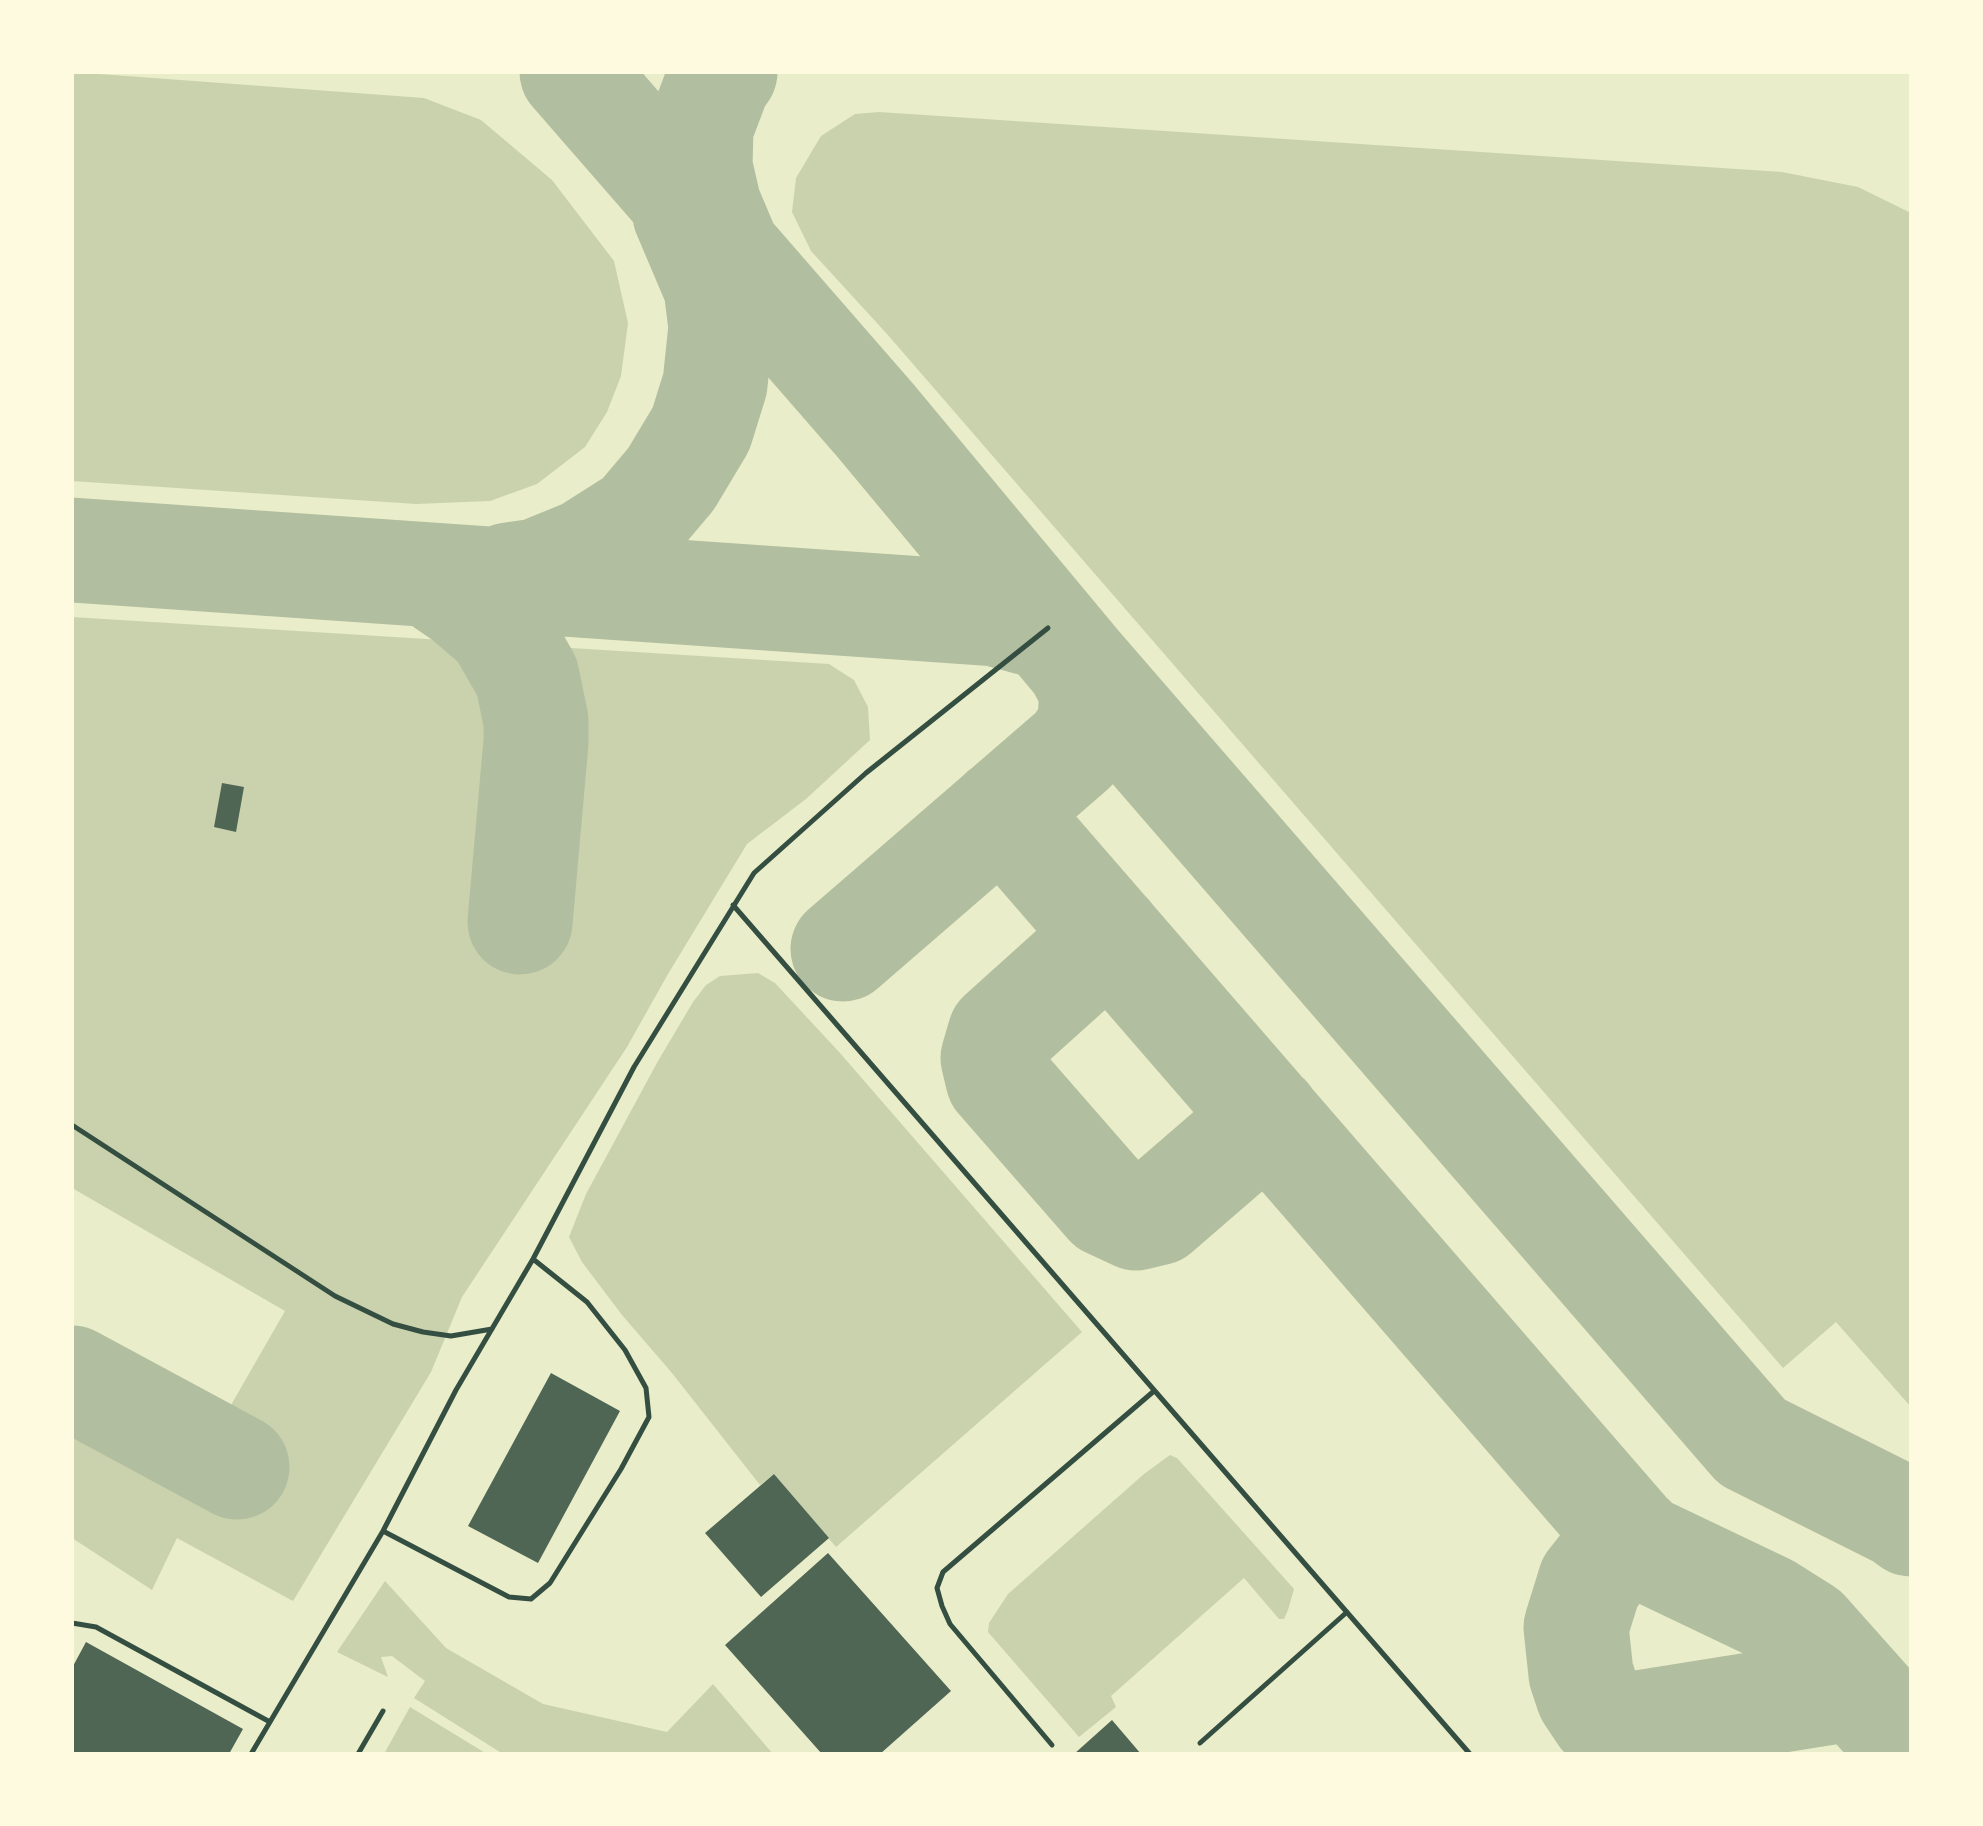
<!DOCTYPE html>
<html>
<head>
<meta charset="utf-8">
<style>
  body { margin:0 }
  #map { position:relative; width:1983px; height:1826px; overflow:hidden; background:#e9edc9; font-family:"Sofia Sans Condensed",sans-serif }
  canvas { display:block }
  .frame { position:absolute; inset:0; border:74px solid #fefae0; pointer-events:none }
</style>
</head>
<body>
<div id="map">
<canvas width="1983" height="1826"></canvas>
<div class="frame"></div>
</div>
<script>
const ctx = document.querySelector('canvas').getContext('2d');
ctx.lineJoin = 'round';
function fill(path, color) {
  ctx.fillStyle = color;
  ctx.fill(path, 'evenodd');
}
function toPath(rows) {
  const path = new Path2D();
  for (const r of rows) {
    path.moveTo(r[0], r[1]);
    for (let i = 2; i < r.length; i += 2) path.lineTo(r[i], r[i + 1]);
  }
  return path;
}
function stroke(path, color, width, dash) {
  ctx.strokeStyle = color;
  ctx.lineWidth = width;
  ctx.lineCap = dash ? 'butt' : 'round';
  ctx.setLineDash(dash || []);
  ctx.stroke(path);
}
fill(toPath([
  [72,72,424,98,481,120,552,180,614,261,628,323,621,376,607,412,585,447,537,484,490,501,416,504,72,481],
  [879,112,1782,172,1858,187,1911,213,1911,1407,1836,1322,1783,1368,887,334,811,251,792,212,796,178,821,136,855,114],
  [72,617,829,664,854,680,868,707,870,740,806,799,747,844,668,974,627,1047,462,1297,431,1372,293,1601,177,1538,152,1590,72,1538,72,1431,221,1507,258,1431,227,1412,285,1311,72,1188],
  [758,973,775,983,840,1053,1082,1332,836,1547,774,1474,760,1485,672,1373,622,1315,582,1262,569,1237,586,1194,658,1061,693,1002,706,985,720,976],
  [1170,1455,1177,1458,1294,1589,1288,1610,1284,1619,1279,1619,1244,1578,1111,1696,1116,1707,1079,1737,988,1632,989,1623,1008,1594,1144,1474],
  [385,1581,446,1648,543,1704,667,1732,713,1684,773,1754,503,1754,414,1698,425,1681,392,1656,381,1657,388,1677,337,1652],
  [410,1707,487,1754,384,1754]
]), '#cad2ad');
stroke(toPath([
  [572,72,875,420,1078,664,1752,1442,1900,1516,1911,1524],
  [725,72,718,82,701,127,700,167,709,206,728,251],
  [72,550,996,614,1048,628],
  [509,575,537,571,586,551,638,518,671,479,701,429,715,384,721,327,716,287,685,214],
  [432,576,464,598,499,628,527,677,536,721,536,742,520,922],
  [1002,811,1638,1545,1768,1607,1806,1631,1911,1749],
  [1110,935,1000,1034,993,1058,998,1079,1108,1205,1136,1218,1157,1213,1268,1117],
  [843,949,1073,750,1081,740,1090,723,1091,704,1091,688,1078,664],
  [72,1378,237,1467],
  [1633,1538,1605,1563,1590,1582,1576,1627,1581,1674,1588,1695,1602,1716,1613,1727,1857,1688]
]), '#b2bea0', 105);
fill(toPath([
  [222,783,244,787,236,832,214,827],
  [551,1373,620,1411,538,1563,468,1526],
  [774,1474,829,1538,761,1597,705,1533],
  [828,1553,951,1691,880,1754,822,1754,725,1645],
  [86,1642,243,1729,229,1754,72,1754,72,1668],
  [1112,1720,1141,1754,1074,1754]
]), '#4f6655');
stroke(toPath([
  [733,905,1470,1754],
  [72,1125,335,1296,393,1324,423,1332,451,1336,492,1329],
  [383,1531,509,1597,531,1599,550,1583,621,1469,649,1417,646,1388,625,1350,587,1302,533,1259],
  [72,1623,96,1627,270,1722],
  [1200,1743,1347,1612],
  [1052,1745,950,1624,942,1606,937,1588,943,1572,1154,1391],
  [251,1754,383,1531,456,1390,533,1259,634,1067,754,873,866,773,1048,628],
  [358,1754,383,1711]
]), '#344e41', 5);
</script>
</body>
</html>
